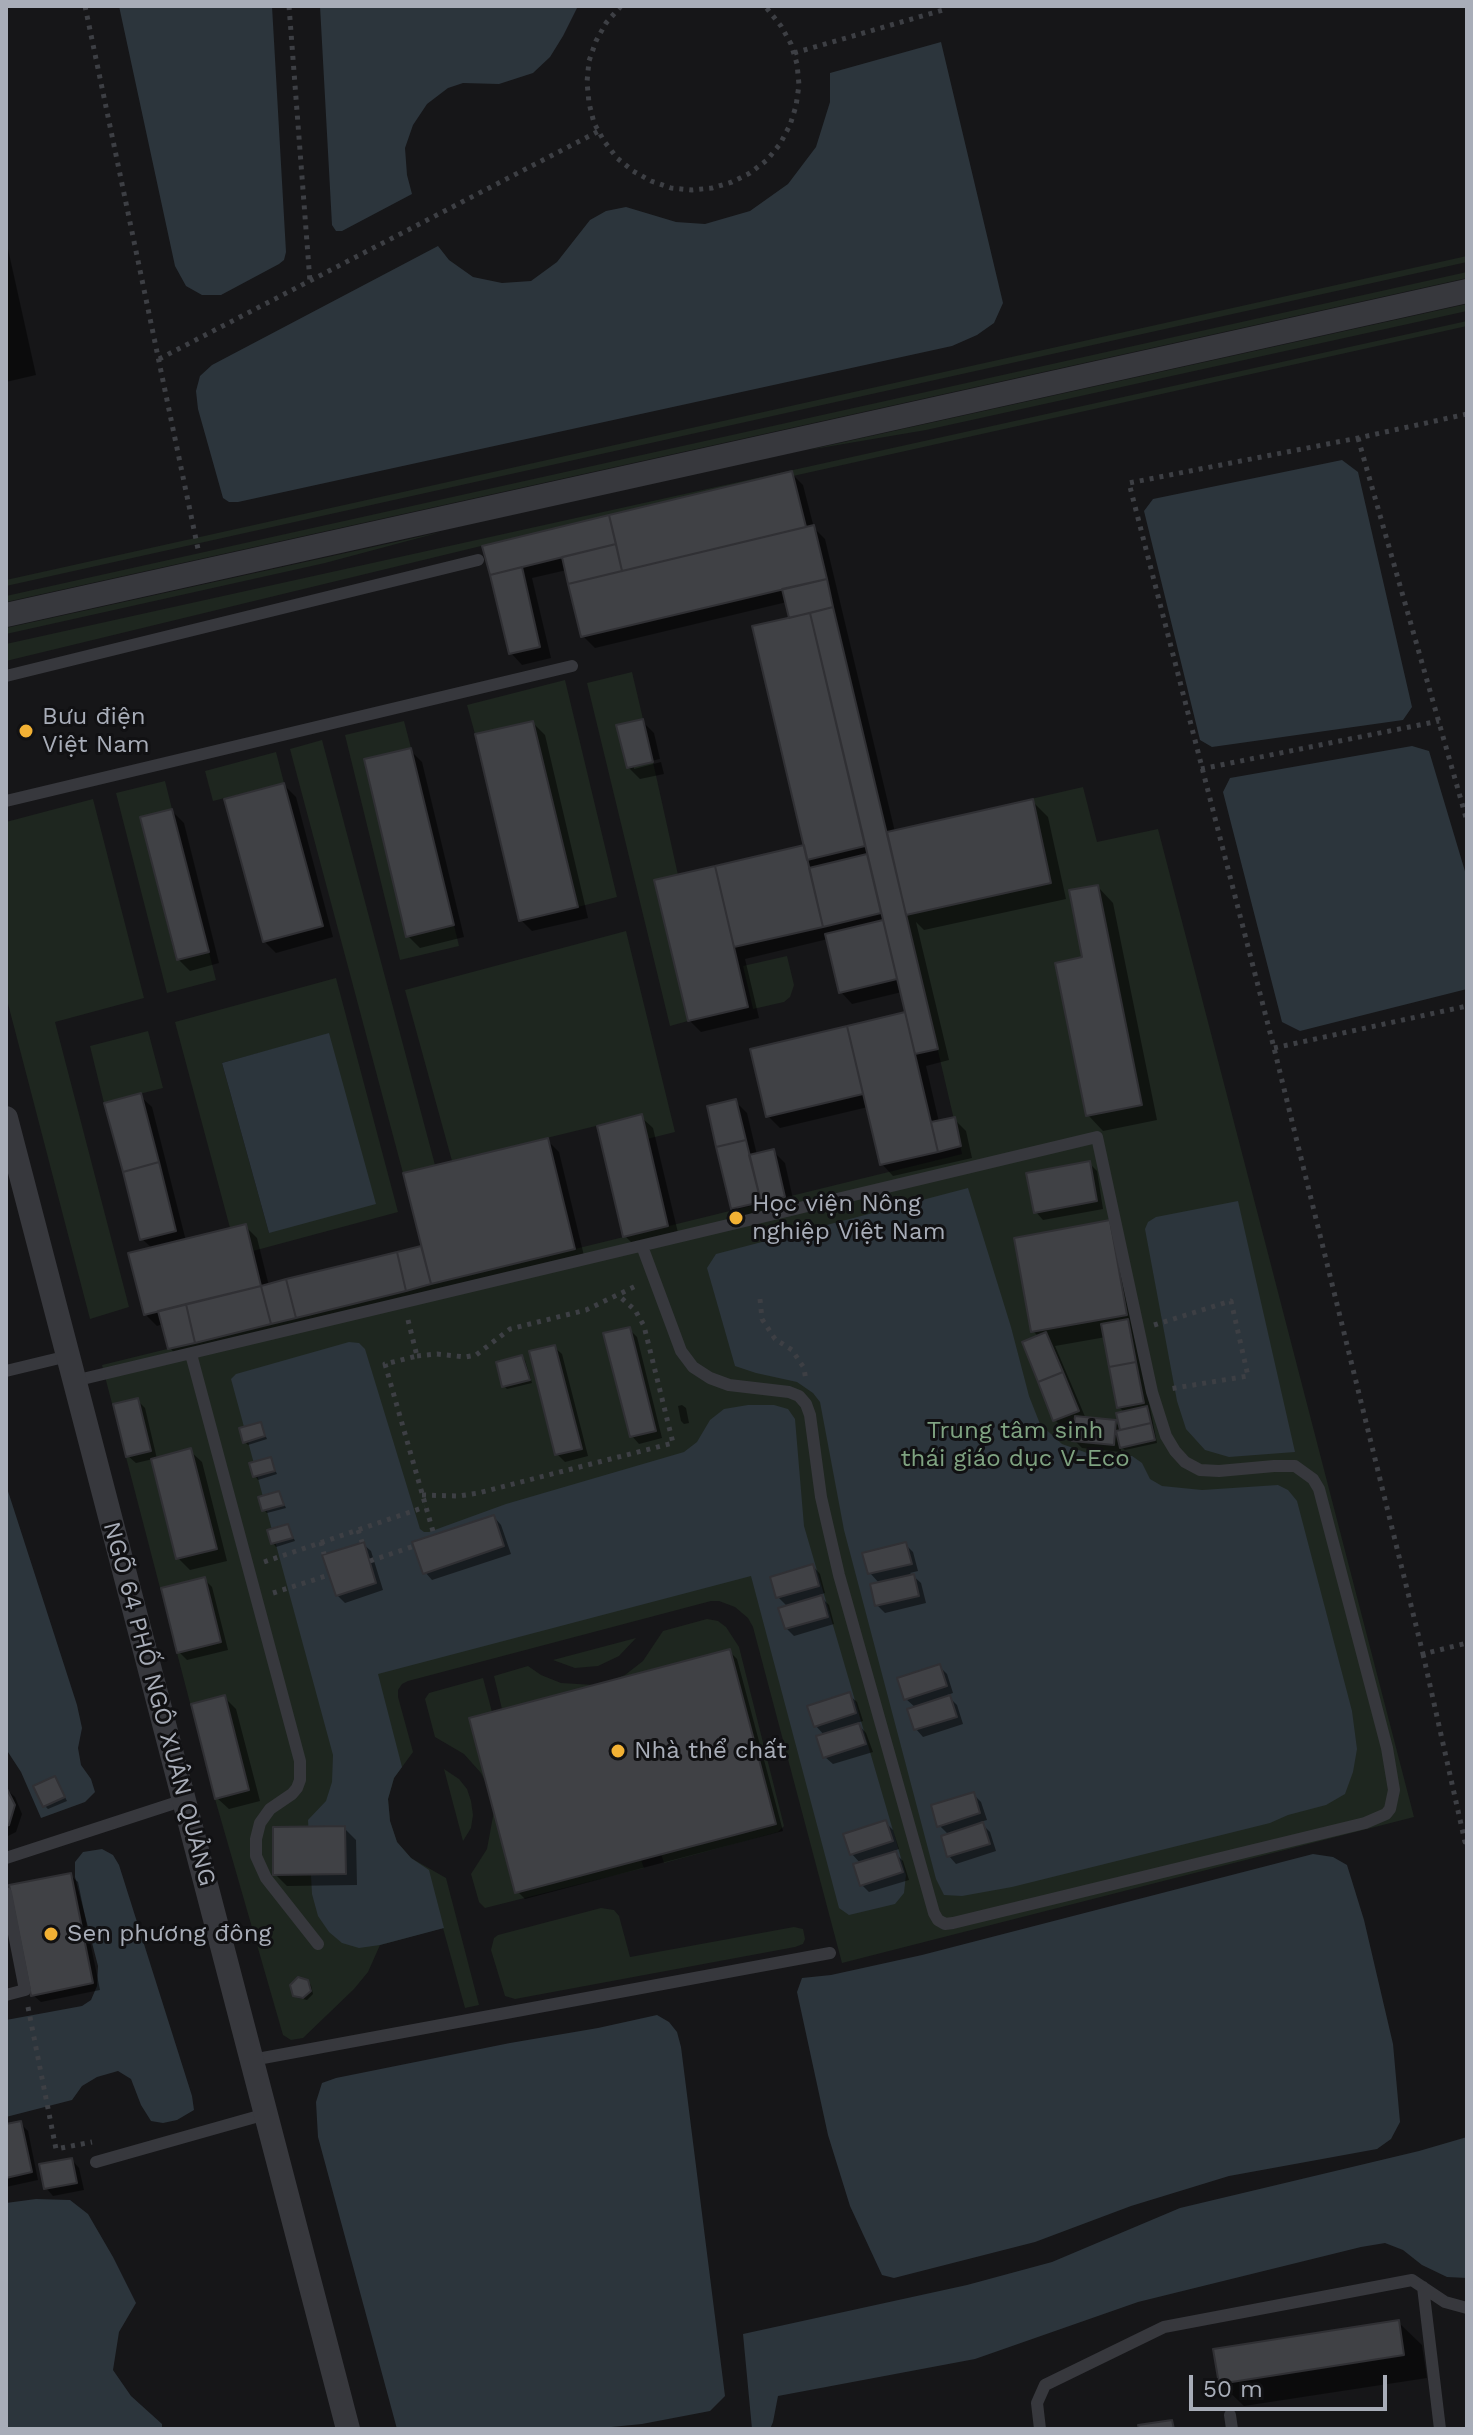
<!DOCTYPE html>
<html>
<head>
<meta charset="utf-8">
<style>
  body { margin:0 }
  #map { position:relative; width:1473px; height:2435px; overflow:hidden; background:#161618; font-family:"Work Sans",sans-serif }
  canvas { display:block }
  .frame { position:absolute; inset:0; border:8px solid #a8adb8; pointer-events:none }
  .scale { position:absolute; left:1189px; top:2375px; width:198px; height:36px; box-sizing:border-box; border:4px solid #a8adb8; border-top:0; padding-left:10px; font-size:24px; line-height:28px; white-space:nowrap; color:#a8adb8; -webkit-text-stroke:6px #111113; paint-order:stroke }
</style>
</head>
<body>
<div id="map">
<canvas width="1473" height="2435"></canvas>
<div class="frame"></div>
<div class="scale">50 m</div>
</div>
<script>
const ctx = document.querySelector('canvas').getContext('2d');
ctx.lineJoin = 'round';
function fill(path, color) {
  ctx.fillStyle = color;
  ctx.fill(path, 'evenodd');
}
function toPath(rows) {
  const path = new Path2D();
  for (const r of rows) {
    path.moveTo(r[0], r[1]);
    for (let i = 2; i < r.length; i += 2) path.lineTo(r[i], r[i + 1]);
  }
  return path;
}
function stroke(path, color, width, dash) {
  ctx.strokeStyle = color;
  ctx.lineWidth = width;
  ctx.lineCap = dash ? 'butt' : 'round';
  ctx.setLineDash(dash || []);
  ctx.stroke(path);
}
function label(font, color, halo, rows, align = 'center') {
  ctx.font = font + ' "Work Sans",sans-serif';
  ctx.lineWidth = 6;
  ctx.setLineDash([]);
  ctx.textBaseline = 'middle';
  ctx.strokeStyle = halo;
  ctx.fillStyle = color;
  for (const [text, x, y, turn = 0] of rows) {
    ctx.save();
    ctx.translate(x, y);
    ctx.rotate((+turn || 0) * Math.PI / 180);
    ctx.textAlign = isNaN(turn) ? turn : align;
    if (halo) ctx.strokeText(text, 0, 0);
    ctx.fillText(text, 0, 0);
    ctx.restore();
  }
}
fill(toPath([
  [1467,256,1467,262,6,586,6,580],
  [1467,272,1467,278,6,602,6,596],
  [1467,304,1467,311,926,430,808,450],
  [1467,321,1467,326,793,476,791,471,6,661,6,644],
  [441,532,325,563,6,634,6,628],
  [632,672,643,719,616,726,627,768,653,762,678,875,654,881,688,1021,670,1026,587,683],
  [565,680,617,897,578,907,533,721,475,734,467,705],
  [404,721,411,748,364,760,406,936,454,925,459,946,400,960,345,735],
  [322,740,435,1165,403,1173,290,749],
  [276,752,284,783,213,801,205,771],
  [165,781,172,809,140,817,176,959,209,952,216,980,167,993,116,793],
  [1083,787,1097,842,1158,829,1414,1817,842,1963,753,1627,748,1618,735,1607,719,1601,711,1601,408,1681,402,1684,398,1690,398,1697,413,1752,394,1778,388,1799,390,1821,397,1842,411,1858,446,1878,479,2005,465,2008,443,1928,380,1945,368,1972,354,1989,303,2038,291,2040,283,2035,215,1799,102,1365,962,1154,887,832],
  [93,799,144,998,55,1022,129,1307,90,1319,6,996,6,822],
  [626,931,675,1132,647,1139,641,1115,452,1161,405,990],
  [787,956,794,985,790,997,784,1002,753,1009,743,966],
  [336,978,398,1212,253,1251,246,1225,230,1228,175,1022],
  [329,1034,269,1233,222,1063],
  [148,1031,163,1088,104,1103,90,1046],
  [707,1619,718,1621,726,1627,739,1647,784,1826,778,1832,664,1863,661,1854,776,1823,730,1649,615,1679,625,1675,643,1661,663,1631],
  [636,1638,619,1656,598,1666,575,1668,553,1660],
  [528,1666,541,1675,561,1683,594,1685,502,1709,494,1676],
  [483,1678,492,1712,469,1718,487,1785,481,1773,464,1754,435,1737,425,1699,429,1693],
  [444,1769,459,1779,467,1789,471,1801,473,1815,471,1828,463,1841],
  [494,1811,641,1860,644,1868,485,1908,479,1902,471,1874,487,1849],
  [601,1908,614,1910,619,1916,630,1957,794,1927,803,1929,805,1939,803,1944,795,1947,515,1999,505,1996,491,1950,494,1938,498,1935]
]), '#1e261f');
fill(toPath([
  [119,6,272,6,286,252,284,260,279,264,221,295,202,295,186,286,175,266],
  [320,6,578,6,563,36,550,57,533,73,499,84,463,83,448,88,427,104,413,125,405,148,407,175,412,194,342,231,336,231,332,225],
  [941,42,1003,303,994,323,977,335,952,346,238,502,229,502,223,498,198,409,196,391,200,376,212,365,438,246,449,260,473,277,502,283,531,281,557,262,590,220,606,211,626,207,676,222,705,224,750,211,788,184,816,147,830,102,830,73],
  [1342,460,1358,472,1412,707,1403,720,1212,747,1200,740,1144,511,1153,499],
  [1412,746,1429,751,1467,878,1467,989,1300,1031,1282,1022,1223,792,1230,778],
  [329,1033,376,1204,269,1233,222,1063],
  [968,1188,1011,1327,1029,1396,1040,1424,1062,1444,1090,1454,1132,1456,1142,1463,1150,1479,1162,1486,1202,1490,1278,1485,1288,1490,1297,1501,1352,1711,1357,1749,1353,1772,1345,1794,1326,1805,1288,1815,1270,1823,1012,1887,962,1896,944,1895,936,1879,844,1530,820,1402,813,1393,797,1382,756,1373,735,1366,707,1268,716,1254],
  [1238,1201,1295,1452,1229,1457,1205,1450,1186,1429,1177,1401,1145,1229,1148,1222,1156,1217],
  [349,1342,359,1343,365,1349,420,1529,424,1532,429,1532,506,1504,684,1452,697,1442,710,1420,724,1409,748,1405,774,1405,788,1409,795,1419,804,1526,906,1875,904,1893,895,1904,849,1915,839,1908,751,1576,378,1674,402,1767,394,1778,388,1799,390,1821,397,1842,411,1858,429,1870,444,1928,380,1945,359,1948,342,1943,329,1932,318,1916,312,1894,308,1820,326,1801,332,1782,333,1755,231,1379,236,1374],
  [6,1485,77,1705,82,1728,78,1748,81,1765,91,1779,95,1792,85,1802,41,1818,21,1772,6,1749],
  [102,1849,113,1855,119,1865,192,2096,194,2110,177,2120,163,2123,151,2121,141,2105,131,2079,118,2071,97,2077,82,2086,72,2100,6,2117,6,2020,82,2006,91,2000,97,1986,98,1966,75,1877,75,1862,83,1852],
  [1313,1854,1333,1857,1347,1865,1364,1920,1393,2044,1400,2122,1391,2139,1377,2149,1229,2176,1131,2206,1035,2242,894,2278,882,2275,850,2206,828,2135,797,1992,802,1978,831,1975,922,1955],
  [657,2015,669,2022,677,2032,681,2047,725,2396,710,2411,642,2424,591,2429,397,2429,318,2137,316,2102,322,2083,336,2078,510,2043,598,2028],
  [1467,2137,1467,2278,1447,2277,1422,2265,1403,2250,1385,2243,1361,2247,1138,2302,975,2359,778,2396,773,2422,770,2429,752,2429,743,2334,967,2285,1052,2262,1180,2208,1419,2151],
  [36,2199,70,2200,88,2214,113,2257,136,2303,119,2332,113,2370,131,2396,162,2424,162,2429,6,2429,6,2203]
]), '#2c353c');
fill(toPath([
  [6,240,36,375,6,382],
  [791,473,803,485,814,528,825,539,895,832,1032,801,1048,817,1066,899,924,930,916,922,949,1060,926,1066,939,1122,954,1119,966,1131,972,1158,893,1176,882,1164,868,1107,780,1128,768,1116,752,1050,907,1014,902,992,852,1004,841,992,828,939,745,959,759,1018,701,1032,689,1020,657,882,806,847,791,619,787,602,595,648,583,636,567,570,532,578,551,658,522,665,511,653,485,547],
  [642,721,654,733,660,759,634,765,634,769,661,762,664,774,640,779,628,767],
  [533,723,545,735,588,918,532,931,521,920],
  [410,750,422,762,464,937,420,948,408,936],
  [284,785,296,797,333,937,276,953,264,941],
  [172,811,184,823,219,963,190,971,178,959],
  [1098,887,1113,903,1157,1120,1103,1131,1088,1115,1085,959],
  [140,1096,152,1107,186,1241,245,1226,257,1238,269,1286,424,1248,547,1140,559,1152,585,1260,181,1360,170,1348,163,1324,157,1326,145,1314,153,1249,142,1239],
  [736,1102,747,1113,757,1155,773,1151,785,1163,795,1208,745,1220,733,1208],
  [641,1117,653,1128,679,1237,637,1248,625,1236],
  [1089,1163,1097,1171,1103,1209,1043,1220,1036,1212],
  [1109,1223,1135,1331,1157,1443,1125,1450,1121,1447,1121,1452,1082,1448,1074,1440,1076,1422,1063,1428,1055,1420,1039,1337,1033,1331],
  [1106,1337,1119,1407,1125,1413,1122,1429,1115,1422,1086,1419,1055,1346],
  [629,1329,637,1337,662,1438,639,1444,632,1436],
  [554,1347,562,1354,588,1456,565,1462,557,1454],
  [522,1357,525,1360,532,1383,507,1389,504,1386],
  [137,1400,145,1408,157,1459,190,1451,202,1462,227,1561,190,1570,178,1558,153,1459,136,1463,128,1456],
  [682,1405,686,1408,689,1423,684,1424,681,1421,678,1406],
  [260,1424,267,1439,248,1445,245,1442],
  [270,1459,277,1474,258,1480,255,1476],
  [279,1493,286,1508,267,1513,264,1510],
  [494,1517,501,1525,511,1554,432,1580,425,1572],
  [288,1526,295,1541,276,1547,273,1543],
  [363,1544,371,1551,383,1590,345,1603,337,1595],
  [906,1545,913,1552,918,1571,910,1573,921,1583,926,1603,885,1613,877,1605,880,1584,870,1573],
  [813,1566,820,1574,825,1593,819,1595,829,1605,834,1624,794,1636,786,1628,788,1607,778,1597],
  [204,1579,212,1587,228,1650,187,1660,179,1652],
  [729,1651,737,1659,783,1831,525,1899,517,1891],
  [940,1667,947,1674,953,1693,947,1695,957,1705,963,1724,923,1737,916,1729,916,1708,906,1699],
  [849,1695,857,1702,863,1721,857,1723,866,1733,873,1752,833,1764,825,1757,825,1736,816,1726],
  [224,1697,236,1709,260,1801,229,1809,217,1798],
  [55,1778,67,1801,48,1809,45,1806],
  [6,1789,15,1797,22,1814,16,1832,6,1837],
  [973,1794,981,1802,987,1820,980,1822,990,1832,996,1851,956,1864,949,1856,949,1835,939,1825],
  [886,1823,893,1830,899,1849,893,1851,903,1861,909,1880,869,1892,862,1885,861,1864,852,1854],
  [344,1828,356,1840,357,1885,287,1886,275,1874],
  [70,1875,78,1882,100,1990,41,2002,33,1995],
  [307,1981,311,1985,313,1994,307,2000,298,1998,295,1995],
  [20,2123,28,2131,38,2180,6,2187,6,2126],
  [72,2160,79,2168,84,2190,53,2196,46,2188],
  [1398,2322,1422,2345,1427,2378,1244,2406,1220,2383]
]), '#0007');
const building = toPath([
  [792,471,806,527,622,571,609,515,792,471],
  [609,515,616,544,490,575,482,546,609,515],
  [814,525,827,579,581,637,568,584,814,525],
  [616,544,622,571,568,584,562,557,616,544],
  [522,567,540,647,509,654,490,575,522,567],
  [827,579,833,607,789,618,782,589,827,579],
  [833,607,938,1049,915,1054,810,613,833,607],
  [810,613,865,846,807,860,752,626,810,613],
  [643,719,653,762,627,768,616,725,643,719],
  [533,721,578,907,519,921,475,734,533,721],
  [411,748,454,925,406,937,364,759,411,748],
  [284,783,323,926,263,942,224,799,284,783],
  [1033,799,1051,883,906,915,887,832,1033,799],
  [172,809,209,952,177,960,140,817,172,809],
  [804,845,823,927,734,947,715,866,804,845],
  [867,854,881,913,823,927,809,868,867,854],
  [715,866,748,1007,688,1021,654,880,715,866],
  [1098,885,1142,1105,1086,1116,1055,963,1082,957,1069,890,1098,885],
  [883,920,897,979,839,993,825,934,883,920],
  [905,1012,938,1152,880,1165,847,1026,905,1012],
  [847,1026,863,1094,766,1117,750,1049,847,1026],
  [141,1093,159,1162,123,1172,104,1103,141,1093],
  [736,1099,746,1140,716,1147,707,1106,736,1099],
  [642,1114,668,1226,623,1237,597,1126,642,1114],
  [955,1117,961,1146,938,1152,931,1122,955,1117],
  [548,1138,575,1249,431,1284,403,1173,548,1138],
  [746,1140,761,1202,731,1209,716,1147,746,1140],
  [774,1149,785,1197,761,1202,749,1155,774,1149],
  [1090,1161,1097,1201,1034,1213,1026,1173,1090,1161],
  [159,1162,176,1231,140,1240,123,1172,159,1162],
  [1110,1220,1127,1315,1031,1332,1014,1238,1110,1220],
  [246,1224,261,1286,144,1315,128,1253,246,1224],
  [421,1246,431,1284,406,1291,397,1252,421,1246],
  [397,1252,406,1291,296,1318,286,1279,397,1252],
  [286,1279,296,1318,271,1324,261,1286,286,1279],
  [261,1286,271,1324,195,1343,186,1304,261,1286],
  [186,1304,195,1343,168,1349,158,1311,186,1304],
  [1128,1319,1136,1362,1109,1367,1101,1324,1128,1319],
  [630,1327,656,1431,630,1437,603,1333,630,1327],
  [1046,1332,1063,1372,1038,1382,1022,1342,1046,1332],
  [555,1345,582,1449,555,1455,529,1351,555,1345],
  [522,1355,530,1380,502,1387,496,1362,522,1355],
  [1136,1362,1144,1403,1117,1408,1109,1367,1136,1362],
  [1063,1372,1079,1411,1053,1421,1038,1382,1063,1372],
  [138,1398,151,1451,126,1457,113,1404,138,1398],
  [1147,1406,1151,1423,1120,1430,1116,1413,1147,1406],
  [1075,1416,1116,1420,1114,1445,1072,1441,1075,1416],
  [261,1422,265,1436,243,1443,239,1428,261,1422],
  [1151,1423,1155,1440,1120,1448,1116,1431,1151,1423],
  [191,1448,217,1549,176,1559,151,1459,191,1448],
  [271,1457,275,1471,253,1477,249,1463,271,1457],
  [279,1491,284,1505,262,1511,258,1497,279,1491],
  [494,1515,504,1546,423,1574,412,1542,494,1515],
  [288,1524,293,1538,271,1544,267,1530,288,1524],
  [364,1542,376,1583,336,1596,322,1555,364,1542],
  [906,1542,912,1564,868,1574,862,1553,906,1542],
  [813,1564,819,1586,776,1598,770,1577,813,1564],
  [914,1574,919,1596,875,1606,870,1584,914,1574],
  [205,1577,221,1642,177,1653,161,1588,205,1577],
  [822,1595,828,1617,785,1629,778,1608,822,1595],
  [730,1649,776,1824,515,1893,469,1718,730,1649],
  [940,1664,947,1686,904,1700,897,1678,940,1664],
  [850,1692,856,1713,814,1727,807,1706,850,1692],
  [225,1695,249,1790,215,1799,191,1704,225,1695],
  [950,1695,957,1717,914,1730,907,1709,950,1695],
  [859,1723,866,1744,823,1758,816,1736,859,1723],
  [55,1776,65,1797,43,1807,33,1786,55,1776],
  [6,1787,15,1805,9,1825,6,1826,6,1787],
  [974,1792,980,1813,937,1827,931,1805,974,1792],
  [886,1820,893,1841,850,1855,843,1834,886,1820],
  [983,1822,990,1844,947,1857,941,1836,983,1822],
  [345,1826,346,1874,273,1875,273,1827,345,1826],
  [896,1851,903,1872,860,1886,853,1864,896,1851],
  [71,1873,93,1983,31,1996,9,1885,71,1873],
  [298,1977,308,1980,311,1991,303,1998,293,1996,290,1985,298,1977],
  [21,2121,32,2172,6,2178,6,2124,21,2121],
  [72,2158,77,2183,44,2189,39,2164,72,2158],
  [1399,2320,1404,2355,1219,2384,1213,2349,1399,2320],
  [1172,2420,1174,2429,1139,2429,1138,2425,1172,2420]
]);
fill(building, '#404145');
stroke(building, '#303034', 2);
stroke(toPath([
  [85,6,198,549],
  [289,6,310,282],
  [621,6,606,23,596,41,589,61,587,82,589,103,594,123,604,141,617,158,633,171,651,181,671,188,692,190,712,188,732,182,750,173,767,160,780,144,790,125,796,106,799,85,797,64,791,44,781,26,765,6],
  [794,53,943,10],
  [159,359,599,131],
  [1467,414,1358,438,1129,483,1274,1048,1423,1654,1467,1643],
  [1358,438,1467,821],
  [1201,769,1439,721],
  [1274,1048,1467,1006],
  [760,1299,762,1319,775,1339,792,1350,804,1368,806,1381],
  [408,1320,417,1356,385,1364,434,1535],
  [1154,1325,1231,1301,1248,1376,1169,1389],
  [417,1356,437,1354,465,1357,476,1355,510,1329,586,1310,638,1285],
  [422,1495,459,1496,478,1493,673,1443,644,1326,635,1310,619,1296],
  [358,1530,362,1542],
  [321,1542,324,1554],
  [370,1561,414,1546],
  [264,1562,425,1507],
  [273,1593,329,1575],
  [1423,1654,1465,1842,1467,1842],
  [28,2007,56,2149,92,2142]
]), '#3d3f44', 5, [4, 6]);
stroke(toPath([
  [6,676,478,560],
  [6,801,572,666],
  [191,1354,300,1761,300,1780,297,1788,292,1794,270,1809,260,1823,256,1839,256,1856,266,1878,318,1944],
  [6,1371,68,1356],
  [74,1381,1097,1137,1152,1392,1166,1436,1175,1451,1185,1462,1200,1470,1219,1471,1274,1466,1295,1466,1313,1479,1319,1489,1387,1748,1394,1790,1390,1809,1386,1814,1365,1823,953,1923,945,1924,938,1920,934,1913,839,1575,821,1497,810,1415,806,1404,799,1396,789,1392,729,1385,710,1378,693,1367,681,1351,642,1246],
  [6,1858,184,1800],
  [6,1893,25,1990,6,1995],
  [252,2060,830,1953],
  [96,2162,266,2114],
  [1423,2287,1440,2429],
  [1230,2415,1232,2429],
  [1040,2429,1037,2403,1045,2385,1164,2327,1412,2280,1445,2302,1467,2308]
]), '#37383d', 12);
stroke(toPath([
  [6,615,1467,291],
  [6,1118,348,2429]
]), '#37383d', 24);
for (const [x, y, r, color] of [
  [26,731,8,"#f2b134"],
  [736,1218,8,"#f2b134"],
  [618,1751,8,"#f2b134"],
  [51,1934,8,"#f2b134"]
]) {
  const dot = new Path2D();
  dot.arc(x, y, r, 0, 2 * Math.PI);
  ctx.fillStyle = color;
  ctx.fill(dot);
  stroke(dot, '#111113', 3);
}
label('24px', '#a8adb8', '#111113', [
  ["Bưu điện",42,717],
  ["Việt Nam",42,745],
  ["Học viện Nông",752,1204],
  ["nghiệp Việt Nam",752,1232],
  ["Nhà thể chất",634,1751],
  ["Sen phương đông",67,1934]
], 'left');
label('24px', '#7fa381', '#111113', [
  ["Trung tâm sinh",1015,1431],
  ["thái giáo dục V-Eco",1015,1459]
]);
label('24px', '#a8adb8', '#111113', [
  ["NGÕ 64 PHỐ NGÔ XUÂN QUẢNG",159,1704,75]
]);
</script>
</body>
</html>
